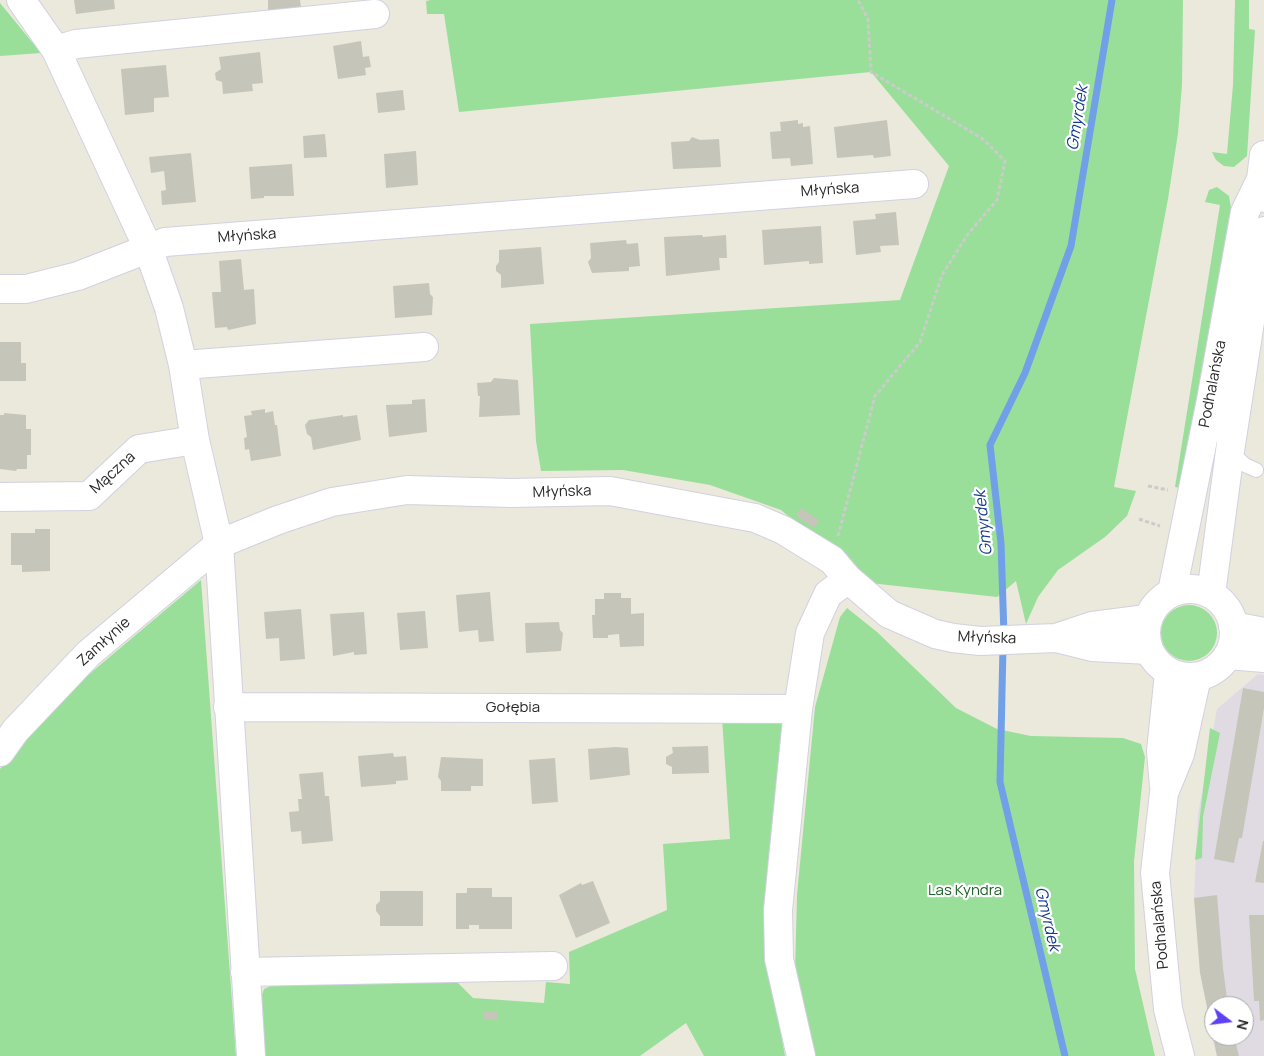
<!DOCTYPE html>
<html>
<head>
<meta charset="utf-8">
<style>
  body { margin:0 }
  #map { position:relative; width:1264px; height:1056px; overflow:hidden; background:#eae9db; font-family:Manrope,sans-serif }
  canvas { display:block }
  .north { position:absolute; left:1204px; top:996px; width:50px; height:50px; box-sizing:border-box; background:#fff; border:1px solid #a9a9a9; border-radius:50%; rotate:105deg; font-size:14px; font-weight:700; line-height:20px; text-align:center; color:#282828 }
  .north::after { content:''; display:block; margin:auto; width:18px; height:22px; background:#5e41f1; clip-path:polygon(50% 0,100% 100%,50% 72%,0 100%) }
</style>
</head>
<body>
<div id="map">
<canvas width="1264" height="1056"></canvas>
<div class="north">N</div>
</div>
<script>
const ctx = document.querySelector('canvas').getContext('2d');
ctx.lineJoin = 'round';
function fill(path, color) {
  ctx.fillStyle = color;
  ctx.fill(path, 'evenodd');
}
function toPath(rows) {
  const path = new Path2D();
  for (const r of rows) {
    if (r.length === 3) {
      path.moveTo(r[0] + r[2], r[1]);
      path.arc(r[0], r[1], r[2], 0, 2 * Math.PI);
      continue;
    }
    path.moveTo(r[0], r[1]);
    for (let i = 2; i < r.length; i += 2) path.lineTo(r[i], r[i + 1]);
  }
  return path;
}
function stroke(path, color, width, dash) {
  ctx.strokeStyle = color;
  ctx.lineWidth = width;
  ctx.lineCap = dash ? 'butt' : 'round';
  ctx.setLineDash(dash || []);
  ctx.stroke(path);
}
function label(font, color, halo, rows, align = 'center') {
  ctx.font = font + ' Manrope,sans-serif';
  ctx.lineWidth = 4.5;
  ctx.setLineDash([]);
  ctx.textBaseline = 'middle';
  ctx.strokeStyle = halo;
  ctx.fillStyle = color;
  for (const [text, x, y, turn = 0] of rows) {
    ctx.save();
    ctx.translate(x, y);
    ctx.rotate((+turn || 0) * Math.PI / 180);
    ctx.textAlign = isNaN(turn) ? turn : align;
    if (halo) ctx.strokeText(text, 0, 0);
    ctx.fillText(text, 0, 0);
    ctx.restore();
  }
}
fill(toPath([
  [1258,674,1264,675,1264,1056,1217,1056,1211,1034,1202,975,1194,897,1198,814,1217,709],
  [1214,1006,1244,1006,1244,1036,1214,1036]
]), '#e0dbe3');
fill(toPath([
  [431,0,1183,0,1182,85,1178,133,1168,199,1114,487,1136,491,1127,516,1105,537,1058,570,1038,597,1026,624,1016,581,997,597,870,583,781,510,710,485,623,470,541,471,536,441,530,324,900,300,949,166,871,72,459,112,444,14,427,14,426,1],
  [1235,0,1249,0,1249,29,1255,30,1247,156,1234,167,1224,166,1216,160,1212,152,1227,154,1233,85],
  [0,3,41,53,0,56],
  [1217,187,1229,196,1231,208,1185,489,1175,487,1220,205,1205,202,1209,190],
  [201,580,236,1056,0,1056,0,769,68,692],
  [1189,633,28],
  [847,608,877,632,956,708,997,729,1031,736,1123,738,1141,744,1145,757,1134,861,1135,969,1155,1056,815,1056,795,972,797,895,815,707,840,617],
  [722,718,786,721,767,958,785,1056,704,1056,686,1023,640,1056,261,1056,258,1006,264,989,275,984,457,982,473,998,544,1003,546,982,570,984,569,952,667,910,663,844,730,839],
  [1210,728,1220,733,1203,817,1202,858,1195,860]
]), '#99df9a');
stroke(toPath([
  [1004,636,1001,543,990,445,1025,373,1071,246,1112,0],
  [1003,647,1000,782,1065,1056]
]), '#719fe8', 7);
fill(toPath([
  [74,0,114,0,115,9,76,14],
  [268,0,300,0,302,14,268,15],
  [361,41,363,57,369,56,371,67,365,68,366,75,338,79,333,46],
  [260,52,263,83,252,84,253,91,223,94,222,82,216,80,215,73,221,69,219,57],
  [166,65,169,97,154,98,154,112,125,115,121,69],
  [403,90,405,110,378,113,376,93],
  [798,120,798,124,803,123,803,127,810,126,813,164,791,166,790,158,772,159,770,132,781,131,780,122],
  [887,120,891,156,874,158,873,155,837,158,834,127],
  [325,134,327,157,304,158,303,136],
  [692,137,700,140,719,139,721,167,673,169,671,142,689,141],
  [416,151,418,185,386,188,384,154],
  [191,153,196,202,162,205,161,191,166,190,164,171,151,173,149,157],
  [292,164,294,196,264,196,264,198,251,199,249,167],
  [896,212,899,245,880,246,881,252,856,255,853,221,876,219,875,214],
  [821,226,823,263,809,264,809,261,764,265,762,230],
  [702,235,703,237,726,235,727,258,719,258,720,270,666,276,664,237],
  [626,240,627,244,638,243,640,266,629,267,629,271,592,273,588,262,591,258,590,243],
  [541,247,544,284,501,288,501,275,496,271,496,266,499,262,499,250],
  [241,259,244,290,254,289,256,324,228,330,227,327,215,328,212,292,221,292,219,261],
  [429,283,430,294,433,297,432,315,395,318,393,286],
  [0,342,21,342,21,363,26,363,26,381,0,381],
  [494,378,518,380,520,415,479,417,480,396,478,396,477,383,491,382],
  [425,399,427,432,389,437,386,405,412,404,412,400],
  [265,409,265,413,273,411,275,425,277,425,281,456,251,461,249,449,245,450,244,438,247,437,244,416,252,415,251,411],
  [4,413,26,415,26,429,31,429,31,455,27,455,27,469,17,469,16,471,0,469,0,415,4,415],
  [343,415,343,417,357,415,361,440,313,450,311,437,307,434,305,425,309,420],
  [801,508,819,520,814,528,796,516],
  [35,529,50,529,50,571,22,572,22,565,11,565,11,533,35,533],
  [490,592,494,641,479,642,478,630,459,632,456,595],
  [604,593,621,593,621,598,631,598,631,614,644,613,644,646,620,647,619,634,608,635,608,638,593,638,592,615,595,615,595,599,604,599],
  [301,609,305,659,280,661,279,638,266,639,264,612],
  [425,611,428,648,400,650,397,613],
  [364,612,367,654,354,655,354,652,333,656,330,614],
  [559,622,560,630,563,633,561,651,526,653,525,623],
  [1243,688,1264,692,1264,708,1242,838,1239,838,1234,863,1214,859],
  [708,746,709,773,672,774,672,767,666,764,666,757,673,753,672,747],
  [616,747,628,748,630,775,590,780,588,749],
  [393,753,394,757,406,756,408,780,396,781,396,784,361,787,358,756],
  [441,757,483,759,483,786,471,786,471,791,441,791,441,781,438,777],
  [555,758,558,802,532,804,529,760],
  [323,772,325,796,329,796,333,841,302,844,301,831,291,832,289,812,299,811,298,799,302,799,299,774],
  [1263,841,1264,841,1264,883,1255,882],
  [593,881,610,923,576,938,559,895,581,883,582,885],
  [467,888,492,888,492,897,512,897,512,929,479,929,479,925,469,925,469,929,456,929,456,893,467,893],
  [380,891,423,891,423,926,380,926,380,916,376,911,376,905,380,901],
  [1217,895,1223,968,1228,1006,1214,1006,1214,1036,1234,1036,1239,1056,1217,1056,1200,973,1194,898],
  [1249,915,1264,915,1264,1020,1260,1021,1259,1001,1254,1001],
  [497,1011,498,1019,484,1020,483,1012]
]), '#c6c5ba');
const service = toPath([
  [1214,410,1221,434,1230,451,1245,465,1256,470]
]);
const minor = toPath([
  [21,0,56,50,148,248,169,308,183,365,195,440,219,544,251,1056],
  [56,50,76,44,375,14],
  [0,289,26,289,78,276,165,242,914,184],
  [183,365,424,347],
  [0,497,89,496,139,449,195,440],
  [1233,626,1264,632],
  [1056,638,1092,647,1149,650],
  [1228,655,1264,658],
  [228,707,798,709],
  [0,752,15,731,88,654,219,544,278,520,332,502,407,490,511,493,610,491,755,518,783,530,832,560,848,579,889,614,935,634,953,638,980,641,1056,638,1092,626,1147,619],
  [245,972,553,966],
  [801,1056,779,959,778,910,798,709,810,633,828,594,848,579]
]);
const tertiary = toPath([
  [1264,198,1261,179,1264,155],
  [1190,633,44],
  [1172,592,1211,400,1245,212,1261,179],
  [1211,594,1230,451,1264,231],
  [1164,786,1161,751,1169,673],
  [1180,1056,1168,1009,1155,873,1164,793,1180,754,1197,677]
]);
stroke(service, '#d3d0e1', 16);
stroke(minor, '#d3d0e1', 30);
stroke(tertiary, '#d3d0e1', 30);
stroke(toPath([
  [1148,486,1168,490],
  [1139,519,1160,526],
  [838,536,875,396,920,342,942,275,968,234,997,200,1005,161,983,139,871,72,868,19,858,0]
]), '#cbcbcb', 3, [4, 2.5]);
stroke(service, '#fff', 14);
stroke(minor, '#fff', 28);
stroke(tertiary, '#fff', 28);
label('15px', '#282828', '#fff', [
  ["Młyńska",830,190,-4],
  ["Młyńska",247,236,-4],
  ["Podhalańska",1213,384,-79],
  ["Mączna",113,473,-42],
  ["Młyńska",562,492,-2],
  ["Młyńska",987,638,2],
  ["Zamłynie",104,642,-42],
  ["Gołębia",513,708],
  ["Podhalańska",1160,925,-95]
]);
label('15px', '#1d6127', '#fff', [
  ["Las Kyndra",965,891]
]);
label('italic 16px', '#133a92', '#fff', [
  ["Gmyrdek",1078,118,-81],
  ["Gmyrdek",984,523,-96],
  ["Gmyrdek",1047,919,77]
]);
</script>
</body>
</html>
